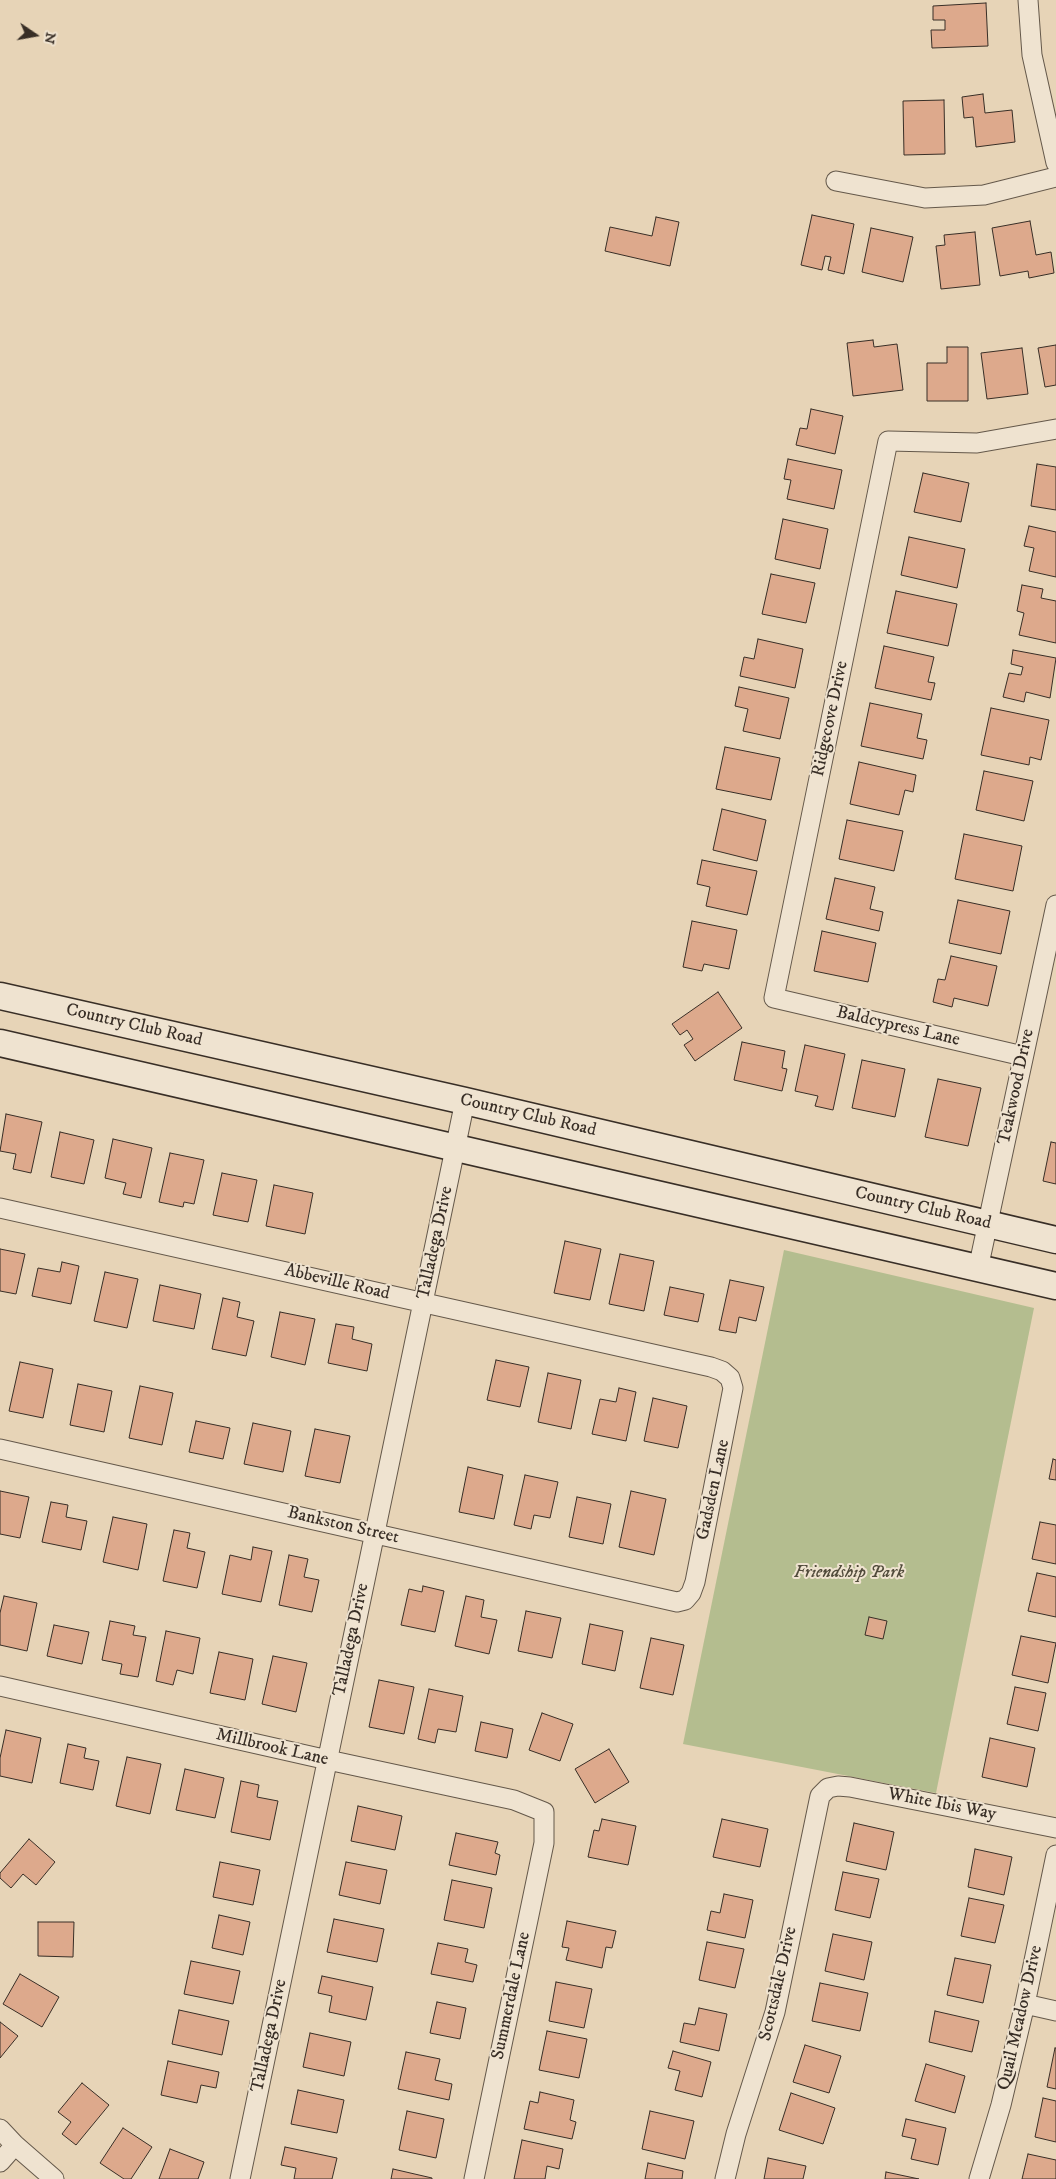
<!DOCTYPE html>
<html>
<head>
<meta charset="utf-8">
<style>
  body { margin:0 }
  #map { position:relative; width:1056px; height:2179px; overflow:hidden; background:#e7d4b7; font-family:"IM FELL DW Pica",serif }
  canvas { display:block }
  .north { position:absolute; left:10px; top:10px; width:50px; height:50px; -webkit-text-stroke:4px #efe3d0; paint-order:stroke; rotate:102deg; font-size:14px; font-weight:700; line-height:20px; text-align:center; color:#382e26 }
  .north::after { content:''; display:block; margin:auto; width:18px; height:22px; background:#382e26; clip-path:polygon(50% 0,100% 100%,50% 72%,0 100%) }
</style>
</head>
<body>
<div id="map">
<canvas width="1056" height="2179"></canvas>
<div class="north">N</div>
</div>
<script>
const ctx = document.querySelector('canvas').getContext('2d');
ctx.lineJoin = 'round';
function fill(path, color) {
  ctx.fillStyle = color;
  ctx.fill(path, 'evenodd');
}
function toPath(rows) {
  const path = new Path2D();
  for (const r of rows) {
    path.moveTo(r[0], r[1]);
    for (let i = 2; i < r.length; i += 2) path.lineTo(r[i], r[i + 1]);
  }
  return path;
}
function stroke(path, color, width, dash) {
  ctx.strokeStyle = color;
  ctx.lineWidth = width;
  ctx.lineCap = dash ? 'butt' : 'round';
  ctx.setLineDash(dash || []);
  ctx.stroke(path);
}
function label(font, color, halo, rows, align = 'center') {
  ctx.font = font + ' "IM FELL DW Pica",serif';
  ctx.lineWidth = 4;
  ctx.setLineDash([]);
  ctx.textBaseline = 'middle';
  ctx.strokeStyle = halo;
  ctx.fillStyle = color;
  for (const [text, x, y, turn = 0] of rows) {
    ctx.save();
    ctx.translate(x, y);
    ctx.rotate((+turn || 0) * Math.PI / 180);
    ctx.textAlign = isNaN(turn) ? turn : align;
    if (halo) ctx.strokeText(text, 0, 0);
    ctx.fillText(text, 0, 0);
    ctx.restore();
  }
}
fill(toPath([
  [784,1250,1034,1308,936,1793,683,1744]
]), '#b4bd8f');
const building = toPath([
  [986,3,988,46,932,48,931,30,945,30,945,20,933,20,933,6,986,3],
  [983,94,985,113,1012,110,1015,142,976,147,973,117,964,118,962,97,983,94],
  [944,100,945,154,904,155,903,101,944,100],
  [812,215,854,224,844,274,828,270,831,257,825,256,822,270,801,265,812,215],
  [656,217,679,222,670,266,605,251,610,227,652,236,656,217],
  [1030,221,1036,255,1051,252,1054,273,1029,278,1028,271,1000,276,992,228,1030,221],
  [871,228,913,237,903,282,862,272,871,228],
  [975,232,980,285,941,289,936,246,945,245,944,235,975,232],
  [873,340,874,347,897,344,903,390,853,396,847,343,873,340],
  [1056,345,1056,385,1045,387,1038,348,1056,345],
  [947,347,968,347,968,401,927,401,927,363,947,363,947,347],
  [1022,348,1028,394,987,399,981,353,1022,348],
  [811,409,843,416,835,454,796,445,800,428,807,429,811,409],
  [788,459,842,470,834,509,787,499,791,480,784,479,788,459],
  [1037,464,1056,467,1056,510,1031,506,1037,464],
  [923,473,969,483,961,522,914,512,923,473],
  [783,519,828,529,820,569,775,559,783,519],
  [1029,526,1056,532,1056,577,1029,571,1034,548,1024,546,1029,526],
  [909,537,965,549,957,588,901,575,909,537],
  [771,574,815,583,806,623,762,614,771,574],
  [1022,585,1043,589,1041,598,1056,601,1056,643,1019,635,1024,613,1017,611,1022,585],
  [896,591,957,604,948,646,887,633,896,591],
  [758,639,803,649,795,688,740,676,744,657,754,659,758,639],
  [884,646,934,657,928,682,935,683,931,700,875,688,884,646],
  [1013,650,1056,658,1050,698,1026,692,1024,702,1003,697,1009,673,1021,675,1023,667,1011,664,1013,650],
  [739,687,789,698,780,739,743,731,748,709,735,706,739,687],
  [870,703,922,714,917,738,927,740,923,759,861,746,870,703],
  [991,708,1049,720,1041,760,1030,757,1029,765,981,755,991,708],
  [725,747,780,758,771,800,716,789,725,747],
  [859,762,916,775,913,792,905,790,899,815,850,804,859,762],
  [984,771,1033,781,1024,821,976,810,984,771],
  [722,809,766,820,757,861,713,850,722,809],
  [847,820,903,831,894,871,839,859,847,820],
  [964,834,1022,846,1013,891,955,879,964,834],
  [702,860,757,871,747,915,706,906,710,887,697,884,702,860],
  [835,878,875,887,870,909,883,912,879,931,826,919,835,878],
  [958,900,1010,911,1001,954,949,943,958,900],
  [692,921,737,930,729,969,704,964,702,971,683,967,692,921],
  [822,931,876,943,868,982,814,971,822,931],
  [951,956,997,966,988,1006,954,998,952,1007,933,1002,938,979,945,980,951,956],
  [718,992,742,1028,695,1061,684,1045,693,1039,687,1030,680,1035,672,1024,718,992],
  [742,1042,785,1051,782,1068,787,1069,782,1091,734,1080,742,1042],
  [805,1045,845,1054,833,1110,815,1106,818,1096,795,1091,805,1045],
  [862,1060,905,1069,895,1117,852,1108,862,1060],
  [938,1079,981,1088,968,1146,925,1137,938,1079],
  [6,1114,42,1122,31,1173,13,1169,16,1154,0,1151,6,1114],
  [60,1132,94,1140,84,1184,51,1177,60,1132],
  [113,1139,152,1148,141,1198,123,1194,126,1183,105,1178,113,1139],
  [1051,1142,1056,1143,1056,1184,1043,1181,1051,1142],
  [170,1153,204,1160,194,1204,184,1202,183,1207,159,1202,170,1153],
  [222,1173,257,1180,248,1222,213,1215,222,1173],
  [274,1185,313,1193,305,1234,266,1226,274,1185],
  [565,1241,601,1249,590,1300,554,1293,565,1241],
  [0,1249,25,1254,16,1294,0,1291,0,1249],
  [620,1254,654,1261,644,1311,609,1304,620,1254],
  [62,1262,79,1266,71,1304,32,1296,38,1268,60,1272,62,1262],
  [105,1272,138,1279,127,1328,94,1321,105,1272],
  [730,1280,764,1287,756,1321,739,1317,736,1333,719,1330,730,1280],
  [160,1285,201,1294,194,1329,153,1321,160,1285],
  [670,1287,704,1294,698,1322,664,1315,670,1287],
  [223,1298,240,1302,237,1317,254,1321,246,1356,212,1349,223,1298],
  [280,1312,315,1319,305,1365,271,1357,280,1312],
  [336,1324,354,1327,352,1339,372,1344,367,1371,328,1363,336,1324],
  [496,1360,529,1367,520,1407,487,1400,496,1360],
  [20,1362,53,1369,43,1418,9,1411,20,1362],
  [548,1373,581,1380,571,1429,538,1422,548,1373],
  [78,1384,112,1391,104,1432,70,1425,78,1384],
  [140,1386,173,1393,162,1445,129,1438,140,1386],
  [619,1388,636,1392,626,1441,592,1434,600,1399,616,1402,619,1388],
  [653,1398,687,1406,678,1448,644,1441,653,1398],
  [196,1421,230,1428,223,1459,189,1452,196,1421],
  [253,1423,291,1431,283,1472,244,1464,253,1423],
  [315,1429,350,1436,340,1483,305,1476,315,1429],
  [1053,1459,1056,1460,1056,1480,1049,1479,1053,1459],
  [468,1467,503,1475,494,1519,459,1512,468,1467],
  [525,1475,558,1482,550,1518,534,1515,531,1529,514,1525,525,1475],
  [0,1491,29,1497,20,1538,0,1534,0,1491],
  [631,1491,666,1499,654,1555,619,1547,631,1491],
  [577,1497,611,1504,603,1544,569,1537,577,1497],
  [51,1502,68,1505,66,1517,87,1521,81,1550,42,1542,51,1502],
  [113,1517,147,1524,138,1570,103,1562,113,1517],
  [1040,1522,1056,1525,1056,1564,1032,1559,1040,1522],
  [174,1530,190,1533,187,1548,205,1552,197,1588,163,1581,174,1530],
  [253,1547,272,1551,261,1602,222,1594,230,1555,251,1560,253,1547],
  [289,1555,308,1559,304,1577,319,1580,312,1612,279,1605,289,1555],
  [1037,1573,1056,1577,1056,1617,1028,1611,1037,1573],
  [423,1586,444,1591,435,1632,401,1625,409,1589,422,1592,423,1586],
  [4,1596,37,1603,27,1651,0,1645,0,1613,4,1596],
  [466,1596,484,1600,481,1617,497,1620,489,1654,455,1646,466,1596],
  [526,1611,561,1618,552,1658,518,1651,526,1611],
  [869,1617,887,1621,883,1639,865,1635,869,1617],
  [110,1621,135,1626,133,1635,146,1637,138,1677,120,1674,122,1664,102,1660,110,1621],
  [590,1624,623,1631,615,1671,582,1664,590,1624],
  [54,1625,89,1632,82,1664,47,1656,54,1625],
  [166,1631,200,1638,193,1674,177,1670,173,1685,156,1681,166,1631],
  [1021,1636,1056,1643,1048,1683,1012,1675,1021,1636],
  [651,1638,684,1645,673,1695,640,1688,651,1638],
  [219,1652,253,1659,245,1700,210,1693,219,1652],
  [273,1656,307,1663,296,1712,262,1704,273,1656],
  [379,1680,414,1687,404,1734,369,1727,379,1680],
  [1015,1687,1046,1693,1038,1731,1007,1724,1015,1687],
  [429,1689,463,1696,456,1732,438,1729,435,1743,418,1739,429,1689],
  [542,1713,573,1724,560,1761,529,1750,542,1713],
  [481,1722,513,1729,507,1758,475,1751,481,1722],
  [6,1730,41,1738,32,1783,0,1776,0,1758,6,1730],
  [990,1738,1035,1748,1027,1787,982,1777,990,1738],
  [68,1744,86,1748,84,1758,99,1761,93,1790,60,1783,68,1744],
  [609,1749,629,1782,595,1803,575,1769,609,1749],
  [127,1757,161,1764,150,1814,116,1806,127,1757],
  [185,1769,224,1778,215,1818,176,1810,185,1769],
  [241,1781,259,1785,257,1797,278,1801,270,1840,231,1832,241,1781],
  [358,1806,402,1816,395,1850,351,1841,358,1806],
  [602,1819,636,1826,628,1865,588,1857,594,1830,599,1831,602,1819],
  [722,1819,768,1829,760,1867,713,1857,722,1819],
  [854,1823,894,1832,886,1870,846,1861,854,1823],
  [456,1833,498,1842,495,1853,500,1855,496,1875,449,1865,456,1833],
  [29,1839,55,1862,36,1885,23,1874,11,1888,0,1878,0,1873,29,1839],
  [975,1849,1012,1857,1004,1895,968,1887,975,1849],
  [220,1862,260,1870,253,1905,213,1897,220,1862],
  [346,1862,387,1870,380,1904,339,1895,346,1862],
  [843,1872,879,1879,870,1918,835,1910,843,1872],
  [452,1880,492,1888,484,1928,444,1920,452,1880],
  [724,1894,753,1900,745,1938,707,1930,711,1911,720,1913,724,1894],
  [969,1898,1004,1905,995,1943,961,1936,969,1898],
  [219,1915,250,1922,243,1955,212,1948,219,1915],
  [334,1919,384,1929,377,1962,327,1952,334,1919],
  [567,1921,616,1931,612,1948,606,1947,602,1968,566,1960,569,1948,562,1947,567,1921],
  [38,1922,74,1922,73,1957,38,1956,38,1922],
  [833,1934,872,1942,864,1980,825,1971,833,1934],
  [707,1942,744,1949,735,1988,699,1980,707,1942],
  [438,1943,468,1949,465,1962,477,1965,473,1982,431,1974,438,1943],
  [955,1958,991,1965,983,2003,947,1995,955,1958],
  [191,1961,240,1971,233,2004,184,1994,191,1961],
  [20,1974,59,1997,42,2027,3,2004,20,1974],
  [322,1976,373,1987,366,2020,329,2012,332,1996,318,1993,322,1976],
  [556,1982,592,1989,584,2028,549,2021,556,1982],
  [820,1983,868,1993,860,2031,812,2021,820,1983],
  [437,2002,466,2008,460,2039,430,2033,437,2002],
  [699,2008,727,2014,719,2051,680,2042,684,2023,695,2025,699,2008],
  [179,2010,229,2021,222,2055,172,2044,179,2010],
  [935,2011,979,2021,972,2052,929,2042,935,2011],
  [0,2022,18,2036,0,2058,0,2022],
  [547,2031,587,2039,579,2078,539,2070,547,2031],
  [310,2033,351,2042,344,2076,303,2067,310,2033],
  [805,2045,841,2056,829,2093,793,2082,805,2045],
  [1055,2048,1056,2048,1056,2089,1047,2087,1055,2048],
  [673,2051,711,2062,702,2097,675,2090,680,2071,668,2068,673,2051],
  [406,2052,440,2059,435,2080,452,2084,449,2100,398,2089,406,2052],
  [168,2061,219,2072,216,2088,201,2085,197,2103,161,2095,168,2061],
  [926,2064,965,2076,955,2113,915,2101,926,2064],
  [82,2083,109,2105,76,2145,62,2134,71,2122,58,2112,82,2083],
  [298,2090,344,2100,337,2133,291,2124,298,2090],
  [540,2092,574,2100,570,2120,576,2122,572,2139,524,2129,530,2101,538,2103,540,2092],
  [791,2093,835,2108,823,2144,779,2130,791,2093],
  [1043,2098,1056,2101,1056,2142,1035,2137,1043,2098],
  [407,2111,444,2119,436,2158,399,2150,407,2111],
  [650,2111,694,2121,685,2159,642,2149,650,2111],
  [906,2119,946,2128,938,2165,911,2159,916,2139,902,2136,906,2119],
  [123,2128,152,2147,131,2179,124,2179,100,2163,123,2128],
  [522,2140,563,2149,559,2169,547,2166,545,2179,514,2179,522,2140],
  [285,2147,337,2158,332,2179,294,2179,296,2168,281,2165,285,2147],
  [170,2149,204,2162,198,2179,159,2179,170,2149],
  [1028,2154,1056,2160,1056,2179,1022,2179,1028,2154],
  [768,2158,806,2166,803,2179,764,2179,768,2158],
  [648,2163,683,2171,682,2179,645,2179,648,2163],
  [393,2169,432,2178,432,2179,391,2179,393,2169],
  [886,2172,919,2179,885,2179,886,2172]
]);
fill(building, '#dda98c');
stroke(building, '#382e26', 1);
const street = toPath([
  [1028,0,1032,55,1056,163],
  [836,181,925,198,984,195,1056,177],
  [1023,1056,774,998,888,441,977,443,1056,429],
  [0,1208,711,1367,722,1371,730,1378,733,1388,695,1582,691,1593,685,1600,677,1602,0,1449],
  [978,1269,1056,905],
  [0,1686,328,1760,514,1800,544,1812,544,1843,474,2179],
  [1025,2004,1056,2011],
  [0,2129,15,2145,54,2179],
  [0,2162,15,2145],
  [240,2179,465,1101],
  [725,2179,736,2134,775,2012,820,1796,828,1788,838,1786,850,1787,1056,1828],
  [979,2179,1001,2105,1025,2004,1056,1855]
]);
const secondary = toPath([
  [0,996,465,1101,1056,1240],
  [0,1043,1056,1286]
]);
stroke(street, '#64584a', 21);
stroke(secondary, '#382e26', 29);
stroke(street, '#efe3d0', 19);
stroke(secondary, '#efe3d0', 26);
label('18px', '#382e26', '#efe3d0', [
  ["Ridgecove Drive",831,719,-78],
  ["Country Club Road",134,1026,13],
  ["Baldcypress Lane",898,1027,13],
  ["Teakwood Drive",1017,1087,-78],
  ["Country Club Road",528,1116,13],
  ["Country Club Road",923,1209,13],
  ["Talladega Drive",436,1243,-78],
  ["Abbeville Road",337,1283,13],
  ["Gadsden Lane",714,1490,-78],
  ["Bankston Street",343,1526,13],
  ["Talladega Drive",352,1640,-78],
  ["Millbrook Lane",272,1748,13],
  ["White Ibis Way",942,1805,11],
  ["Scottsdale Drive",779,1984,-77],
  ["Summerdale Lane",512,1996,-78],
  ["Quail Meadow Drive",1021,2018,-77],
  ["Talladega Drive",270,2036,-78]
]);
label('italic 18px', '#514b3b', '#efe3d0', [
  ["Friendship Park",849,1573]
]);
</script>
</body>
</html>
